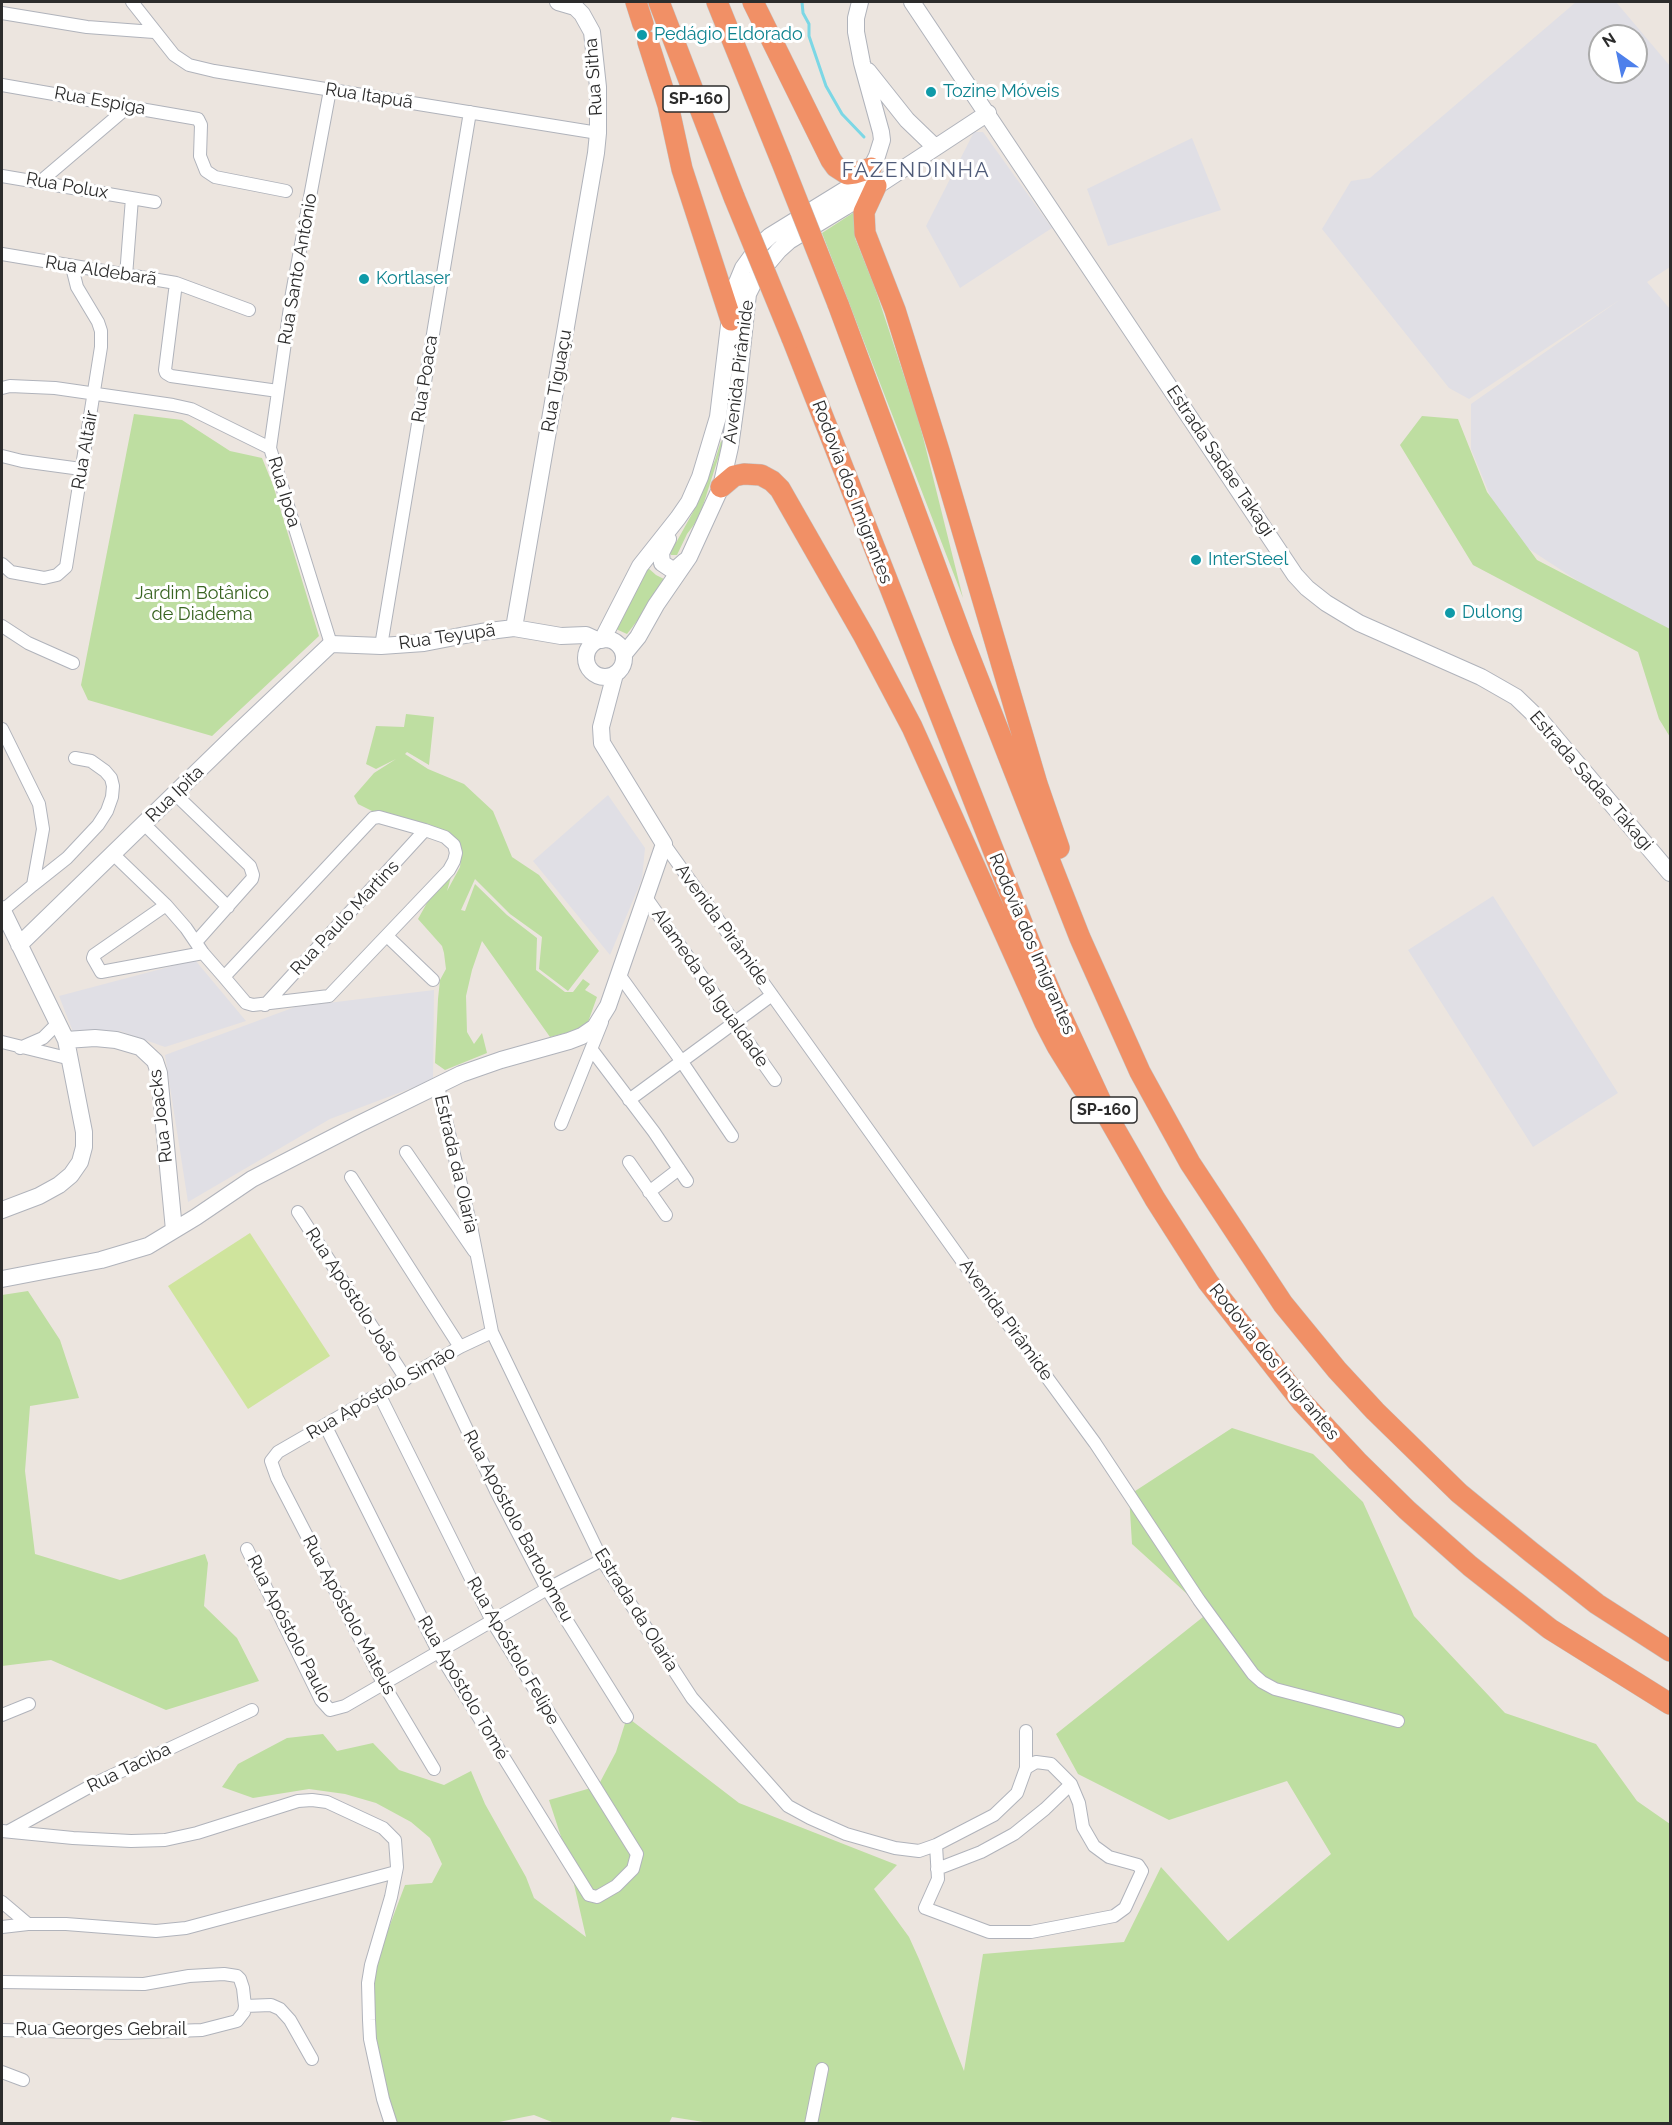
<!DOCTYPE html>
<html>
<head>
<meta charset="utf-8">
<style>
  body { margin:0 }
  #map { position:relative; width:1672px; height:2125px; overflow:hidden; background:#ece5df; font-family:Raleway,sans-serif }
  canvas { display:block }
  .frame { position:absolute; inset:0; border:3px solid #2c2c2c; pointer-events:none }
  .north { position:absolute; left:1588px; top:24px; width:60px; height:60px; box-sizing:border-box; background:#fff; border:2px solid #ababab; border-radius:50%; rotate:327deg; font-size:16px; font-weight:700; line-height:24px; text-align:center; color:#2c2c2c }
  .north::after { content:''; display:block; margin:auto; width:21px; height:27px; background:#4e80eb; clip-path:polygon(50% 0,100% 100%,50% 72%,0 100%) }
</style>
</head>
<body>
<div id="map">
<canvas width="1672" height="2125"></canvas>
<div class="frame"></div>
<div class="north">N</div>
</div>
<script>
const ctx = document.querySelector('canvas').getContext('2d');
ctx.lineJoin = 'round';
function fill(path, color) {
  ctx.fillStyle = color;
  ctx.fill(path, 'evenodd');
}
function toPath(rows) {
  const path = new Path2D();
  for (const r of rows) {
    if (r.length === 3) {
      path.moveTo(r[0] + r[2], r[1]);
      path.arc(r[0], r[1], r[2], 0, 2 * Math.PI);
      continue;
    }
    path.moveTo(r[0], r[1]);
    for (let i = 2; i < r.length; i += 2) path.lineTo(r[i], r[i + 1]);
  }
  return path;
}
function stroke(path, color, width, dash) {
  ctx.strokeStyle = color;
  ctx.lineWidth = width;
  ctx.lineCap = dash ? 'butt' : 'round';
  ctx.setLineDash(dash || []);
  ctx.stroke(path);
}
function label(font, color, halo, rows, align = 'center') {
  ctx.font = font + ' Raleway,sans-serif';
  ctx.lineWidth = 6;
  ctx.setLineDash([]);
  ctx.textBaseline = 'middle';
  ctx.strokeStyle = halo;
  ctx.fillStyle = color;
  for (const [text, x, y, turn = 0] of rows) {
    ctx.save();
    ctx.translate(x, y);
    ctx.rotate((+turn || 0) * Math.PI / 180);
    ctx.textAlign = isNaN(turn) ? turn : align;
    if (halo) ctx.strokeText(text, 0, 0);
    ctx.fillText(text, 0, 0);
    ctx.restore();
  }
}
fill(toPath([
  [1576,2,1616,2,1670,66,1670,267,1647,282,1670,309,1670,632,1651,629,1526,547,1496,510,1471,449,1471,404,1621,299,1469,399,1449,388,1322,229,1351,181,1370,178],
  [1600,36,1636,36,1636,72,1600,72],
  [974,132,983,132,1052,228,960,288,926,226],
  [1192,138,1221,210,1108,246,1087,189],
  [608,795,645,848,642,879,610,955,533,861],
  [1493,896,1618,1093,1533,1147,1408,950],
  [195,960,246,1021,165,1047,120,1031,73,1032,59,996],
  [434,990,433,1080,330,1119,188,1202,165,1055,295,1007]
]), '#e0dfe5');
fill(toPath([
  [856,211,855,238,874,285,919,421,963,598,822,233],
  [134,414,182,420,230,451,262,458,273,485,319,636,212,736,88,700,81,685],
  [1422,416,1458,419,1487,492,1537,560,1670,629,1670,737,1659,719,1638,652,1473,565,1400,445],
  [721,441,723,443,699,518,687,534,677,555,671,555,668,551,677,541,693,512,715,460],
  [647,567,656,575,668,581,627,634,616,629],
  [406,714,434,717,429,765,407,752,405,754,428,769,464,784,493,811,512,857,539,875,599,951,568,991,539,969,542,937,510,914,475,879,461,910,465,911,475,884,507,915,537,938,536,970,565,992,573,992,583,979,590,984,585,990,597,997,587,1025,566,1033,550,1037,482,941,472,970,466,996,467,1032,474,1044,482,1033,487,1053,445,1070,435,1063,438,999,440,980,446,969,444,953,442,946,418,919,428,901,451,877,447,891,460,867,462,850,457,839,446,831,425,827,374,812,358,804,354,796,374,773,396,759,376,769,366,764,376,726,404,727],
  [28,1291,60,1340,79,1398,30,1406,25,1471,35,1554,120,1580,205,1554,208,1563,204,1606,237,1638,259,1681,166,1710,51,1660,2,1666,2,1295],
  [1232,1428,1313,1454,1363,1502,1414,1616,1505,1713,1596,1744,1637,1801,1670,1824,1670,2123,716,2124,672,2117,669,2123,557,2124,534,2115,494,2123,395,2123,379,2079,368,1983,405,1885,432,1883,442,1864,430,1838,411,1822,376,1803,345,1794,309,1789,253,1798,222,1787,238,1764,287,1738,323,1734,337,1751,373,1743,399,1770,444,1785,471,1771,485,1804,526,1877,534,1898,586,1937,568,1858,549,1800,598,1786,616,1752,627,1717,739,1803,897,1865,874,1889,909,1937,919,1959,964,2071,983,1954,1124,1942,1161,1867,1228,1941,1331,1854,1287,1781,1169,1820,1078,1774,1056,1734,1208,1613,1132,1544,1129,1495]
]), '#bedea1');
fill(toPath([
  [250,1233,330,1356,248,1409,168,1286]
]), '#cfe49d');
stroke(toPath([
  [802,2,803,13,809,24,809,36,826,86,842,114,864,137]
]), '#7cd7e5', 3);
const street = toPath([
  [132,2,174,55,189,65,214,71,598,133],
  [2,13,87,27,154,32],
  [2,85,198,119,201,125,200,156,206,171,215,177,286,191],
  [2,176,155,202],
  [41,181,129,106],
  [2,254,176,283,165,370,166,373,171,376,278,391],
  [126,276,132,198],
  [176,283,249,310],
  [2,388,10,386,55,388,173,405,191,409,270,448,331,644],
  [270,448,292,293,330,90],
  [2,456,22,461,81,469],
  [2,564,11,572,44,578,57,575,66,567,101,347,101,331,98,322,77,287,72,267],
  [2,626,28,643,73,663],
  [381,646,470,112],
  [2,729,39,804,43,829,33,885,2,911],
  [175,794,250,866,253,875,252,879,196,942],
  [144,824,228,907],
  [664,844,975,1279,1095,1443,1199,1600,1253,1674,1262,1682,1275,1689,1398,1721],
  [113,854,166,905,186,928,203,953,224,977,246,1003,253,1005,329,996,449,870,454,861,456,853,454,845,445,837,425,830,379,817,373,818,224,977],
  [33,885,67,858,98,825,107,811,112,797,113,786,111,778,105,771,91,761,75,758],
  [645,896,775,1080],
  [166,905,94,955,93,958,101,972,203,953],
  [387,936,433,980],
  [618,973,682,1062,732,1136],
  [265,1005,425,830],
  [2,1042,71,1059],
  [20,1048,43,1038,57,1024],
  [592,1050,654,1132,687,1181],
  [438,1086,472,1231,492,1332,602,1560,692,1698,788,1806,810,1818,846,1834,895,1848,919,1851,936,1845,994,1815,1017,1793,1026,1768,1026,1731],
  [629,1100,772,995],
  [561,1124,602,1022],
  [406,1152,474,1251],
  [629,1162,666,1215],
  [351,1177,460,1347],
  [649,1192,679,1169],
  [298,1212,406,1379],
  [435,1362,496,1491,547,1589,627,1717],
  [325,1425,439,1653,589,1895,597,1897,616,1886,633,1869,637,1854,492,1621,379,1394],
  [247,1549,321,1700,330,1710,345,1706,547,1589,602,1560],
  [2,1715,29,1704],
  [434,1769,384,1685,277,1478,271,1461,278,1452,460,1347,492,1332],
  [2,1831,73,1838,131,1841,165,1840,197,1833,298,1801,312,1800,327,1802,383,1828,395,1840,397,1867,391,1897,371,1965,368,1983,369,2020,370,2039,383,2099,391,2124],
  [9,1831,98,1782,252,1710],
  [936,1845,938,1879,925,1908,989,1932,1031,1932,1114,1916,1125,1908,1142,1871,1138,1865,1109,1857,1094,1846,1083,1827,1079,1803,1071,1784,1051,1764,1036,1762,1026,1768],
  [937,1869,981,1852,1014,1834,1045,1809,1071,1784],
  [2,1902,28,1924],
  [2,1927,28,1924,66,1924,156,1931,186,1928,396,1872],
  [2,1982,144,1984,189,1976,224,1974,237,1976,240,1979,243,1988,245,2006,244,2012,237,2021,202,2030,120,2033,2,2030],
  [245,2006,271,2005,280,2009,290,2020,312,2059],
  [2,2072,23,2080],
  [811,2124,822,2069]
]);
const secondary = toPath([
  [912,2,1295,575,1307,588,1326,603,1359,623,1481,677,1516,697,1542,722,1670,873],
  [868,71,907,120,935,147],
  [668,539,661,553,662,563,671,569,676,569,685,561],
  [514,628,596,153,598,133,598,87,592,32,582,14,575,7,558,2],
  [605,658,19],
  [602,640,640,566,678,518,689,502,700,477,718,417,733,292,743,268,759,246,770,236,856,183,871,168,877,156,882,140,881,132,862,63,856,32,856,18,860,2],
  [624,654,638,637,656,605,689,557,721,487,730,447,737,397,747,303,748,294,757,276,779,250,789,241,845,207,988,113],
  [2,909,66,1040,84,1132,84,1147,80,1162,71,1175,59,1185,39,1196,2,1210],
  [19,945,235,735,331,644,381,646,424,643,481,632,514,628,561,636,586,635,597,640],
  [66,1040,95,1038,116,1040,140,1047,155,1061,159,1073,174,1230],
  [2,1279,101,1260,148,1246,196,1217,252,1179,359,1124,461,1074,501,1060,569,1041,582,1036,595,1027,608,1006,664,844,602,743,601,727,615,674]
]);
const highway = toPath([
  [636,2,643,24],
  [659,2,734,197],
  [717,2,781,160],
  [753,2,831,160,836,167,847,174,855,173,871,168],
  [648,42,668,105,682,169,731,320],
  [876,186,864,212,865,233,895,310,939,451,1037,784,1059,848],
  [838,304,962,638,1080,938,1140,1072,1190,1163,1283,1304,1337,1370,1375,1411,1459,1493,1531,1552,1597,1604,1670,1651],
  [792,338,1031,946,1053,998,1108,1117,1155,1199,1208,1282,1302,1402,1357,1461,1407,1510,1470,1566,1550,1629,1670,1704],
  [721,487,734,476,744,474,761,475,772,481,780,489,864,636,912,727,1045,1023,1057,1046,1083,1088]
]);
stroke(street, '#b0b3bb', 14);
stroke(secondary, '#b0b3bb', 18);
stroke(highway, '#c4c4c4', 22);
stroke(street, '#fff', 12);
stroke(secondary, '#fff', 16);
stroke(highway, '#f19066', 21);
const highwayBridge = toPath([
  [781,160,838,304],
  [734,197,792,338]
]);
stroke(highwayBridge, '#c4c4c4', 22, []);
stroke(highwayBridge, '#f19066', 21);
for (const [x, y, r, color] of [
  [642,35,6,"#0f9aa8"],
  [931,92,6,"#0f9aa8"],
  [364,279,6,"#0f9aa8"],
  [1196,560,6,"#0f9aa8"],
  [1450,613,6,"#0f9aa8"]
]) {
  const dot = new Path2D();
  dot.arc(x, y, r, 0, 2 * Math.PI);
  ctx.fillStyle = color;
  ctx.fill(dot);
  stroke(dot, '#fff', 2);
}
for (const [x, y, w] of [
  [696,99,66],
  [1104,1110,66]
]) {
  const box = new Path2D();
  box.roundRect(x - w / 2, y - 13, w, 26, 4.5);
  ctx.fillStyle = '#fff';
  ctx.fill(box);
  stroke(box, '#2c2c2c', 1.5);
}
label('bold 16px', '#2c2c2c', null, [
  ["SP-160",696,99],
  ["SP-160",1104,1110]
]);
label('18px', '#0d838f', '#fff', [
  ["Pedágio Eldorado",654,35],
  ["Tozine Móveis",943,92],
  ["Kortlaser",376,279],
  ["InterSteel",1208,560],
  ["Dulong",1462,613]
], 'left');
label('18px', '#2c2c2c', '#fff', [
  ["Rua Sitha",594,77,-94],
  ["Rua Itapuã",369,96,9],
  ["Rua Espiga",100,101,10],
  ["Rua Polux",67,186,10],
  ["Rua Santo Antônio",298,269,-80],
  ["Rua Aldebarã",101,271,9],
  ["Avenida Pirâmide",739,372,-83],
  ["Rua Poaca",425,379,-81],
  ["Rua Tiguaçu",557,381,-80],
  ["Rua Altair",85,450,-80],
  ["Estrada Sadae Takagi",1220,461,56],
  ["Rua Ipoa",284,492,73],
  ["Rodovia dos Imigrantes",852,492,69],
  ["Rua Teyupã",447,637,-8],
  ["Estrada Sadae Takagi",1591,781,49],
  ["Rua Ipita",175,794,-44],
  ["Rua Paulo Martins",345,918,-47],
  ["Avenida Pirâmide",722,925,54],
  ["Rodovia dos Imigrantes",1032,944,67],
  ["Alameda da Igualdade",710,988,55],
  ["Rua Joacks",161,1116,-97],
  ["Estrada da Olaria",456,1164,77],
  ["Rua Apóstolo João",352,1295,57],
  ["Avenida Pirâmide",1006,1320,54],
  ["Rodovia dos Imigrantes",1274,1362,51],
  ["Rua Apóstolo Simão",381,1393,-30],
  ["Rua Apóstolo Bartolomeu",518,1526,62],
  ["Estrada da Olaria",636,1610,58],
  ["Rua Apóstolo Mateus",349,1615,62],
  ["Rua Apóstolo Paulo",289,1629,63],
  ["Rua Apóstolo Felipe",513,1651,60],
  ["Rua Apóstolo Tomé",463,1688,60],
  ["Rua Taciba",129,1768,-26],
  ["Rua Georges Gebrail",101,2030]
]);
label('18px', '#386421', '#fff', [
  ["Jardim Botânico",202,594],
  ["de Diadema",202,615]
]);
ctx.letterSpacing = '1.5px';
label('21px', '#505c79', '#fff', [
  ["FAZENDINHA",916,171]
]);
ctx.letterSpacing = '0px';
</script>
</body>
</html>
